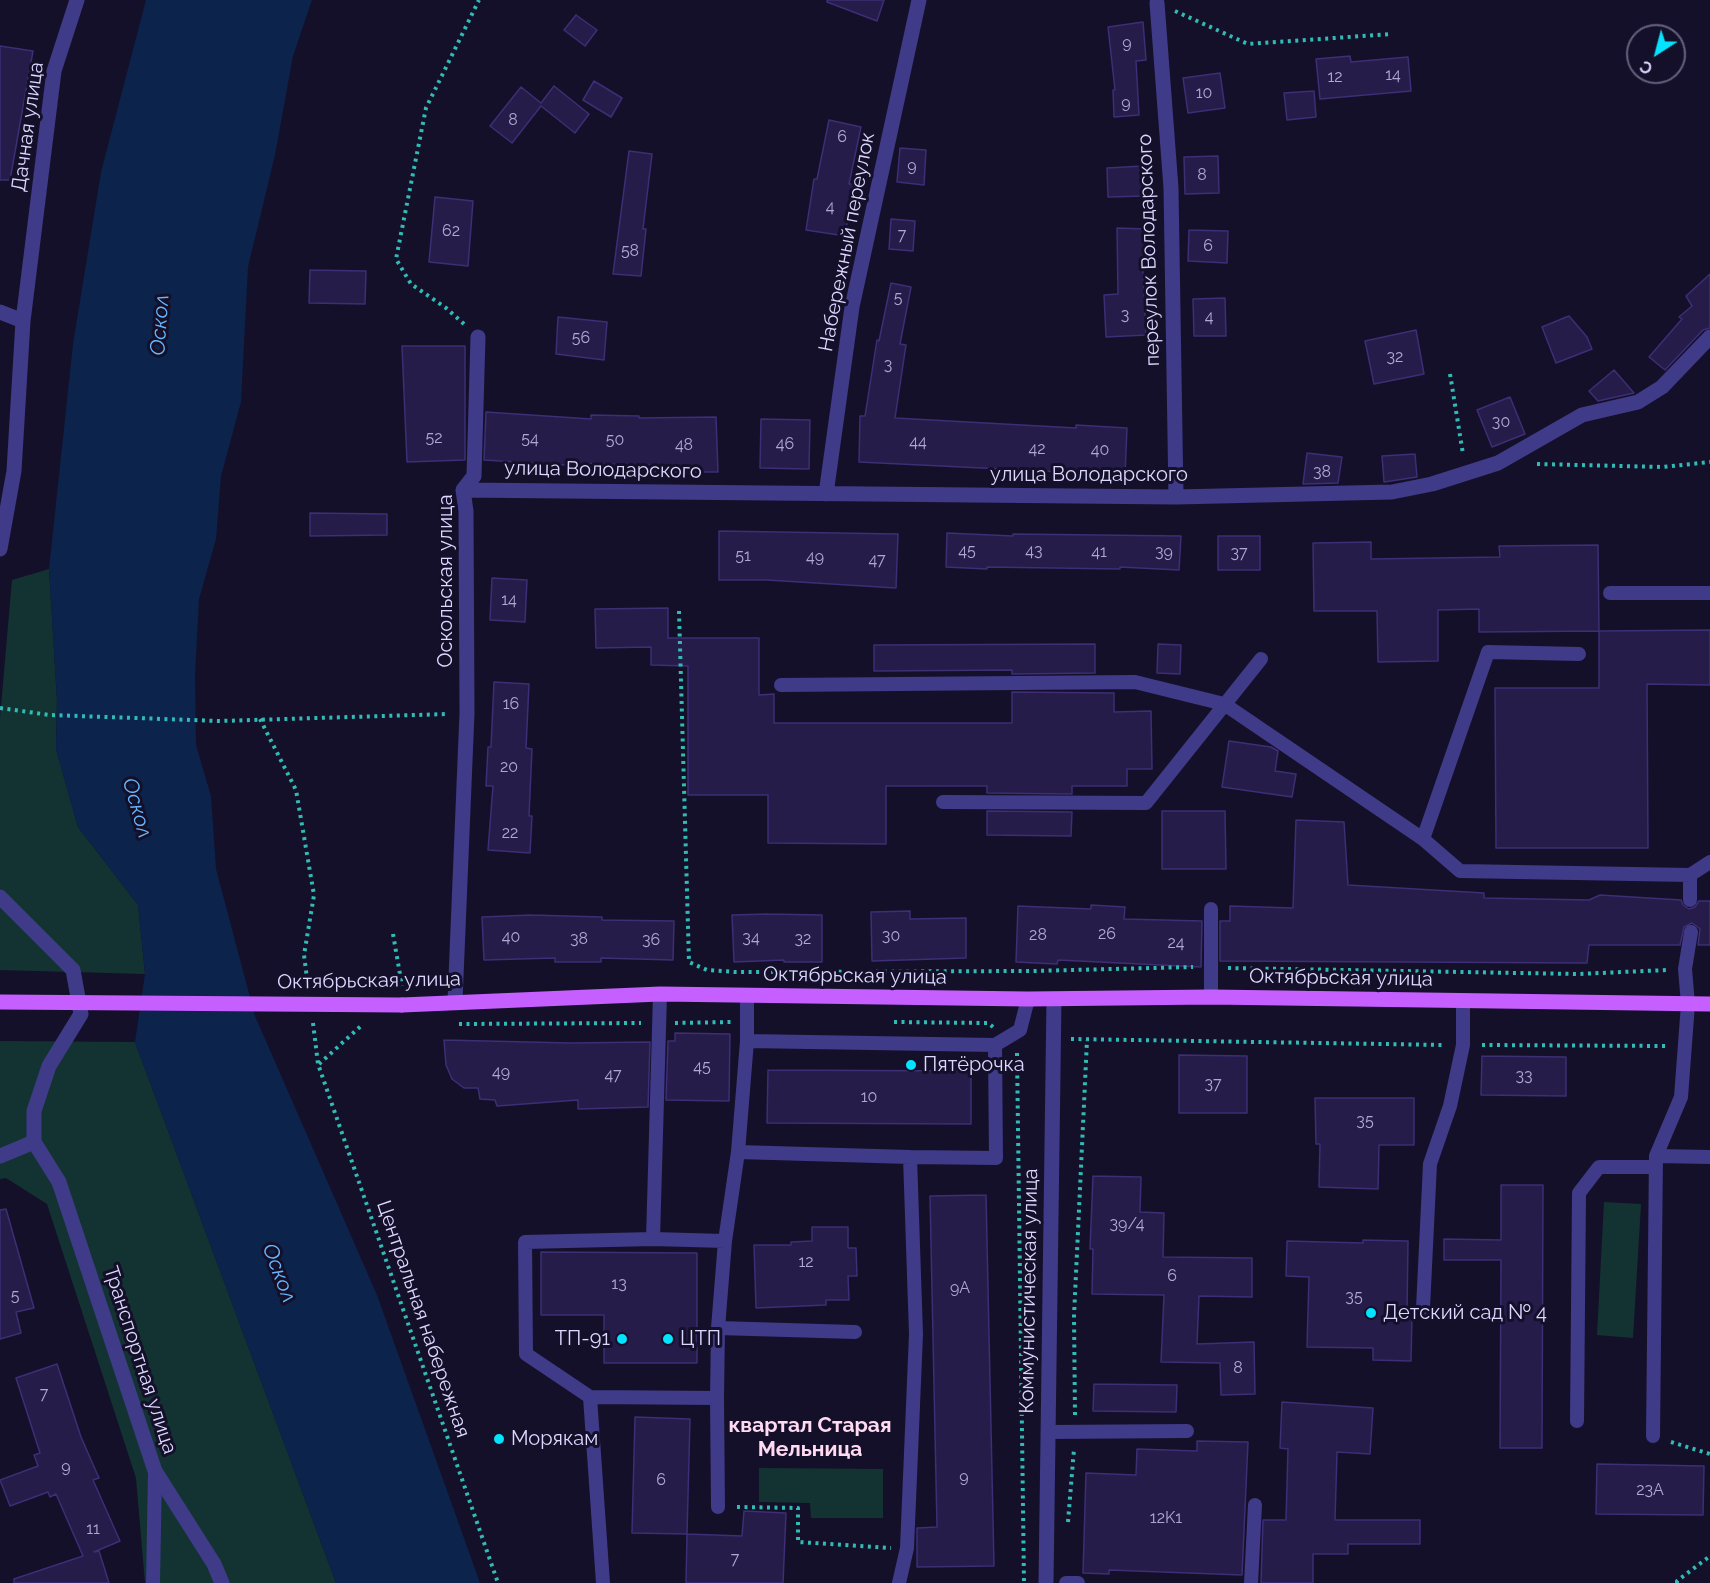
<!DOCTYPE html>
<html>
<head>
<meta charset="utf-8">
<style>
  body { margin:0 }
  #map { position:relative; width:1710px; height:1583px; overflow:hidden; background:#151029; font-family:Raleway,sans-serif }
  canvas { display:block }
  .north { position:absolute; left:1626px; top:24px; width:60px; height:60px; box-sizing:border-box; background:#151029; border:2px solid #65607f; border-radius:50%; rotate:216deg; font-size:16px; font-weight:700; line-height:24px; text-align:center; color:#ddd8ff }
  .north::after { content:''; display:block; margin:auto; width:21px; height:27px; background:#04e3ff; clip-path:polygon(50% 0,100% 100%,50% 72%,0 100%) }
</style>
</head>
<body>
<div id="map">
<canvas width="1710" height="1583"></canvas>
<div class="north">С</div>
</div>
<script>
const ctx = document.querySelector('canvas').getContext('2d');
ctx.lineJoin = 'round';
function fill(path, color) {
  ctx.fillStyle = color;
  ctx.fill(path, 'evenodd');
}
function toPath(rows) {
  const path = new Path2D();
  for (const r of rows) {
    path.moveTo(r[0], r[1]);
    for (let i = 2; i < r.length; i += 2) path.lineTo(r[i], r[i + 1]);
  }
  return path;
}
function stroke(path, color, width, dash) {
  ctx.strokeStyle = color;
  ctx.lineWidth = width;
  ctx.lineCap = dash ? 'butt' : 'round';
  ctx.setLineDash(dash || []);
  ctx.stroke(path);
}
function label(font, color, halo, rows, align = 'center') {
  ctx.font = font + ' Raleway,sans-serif';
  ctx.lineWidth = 6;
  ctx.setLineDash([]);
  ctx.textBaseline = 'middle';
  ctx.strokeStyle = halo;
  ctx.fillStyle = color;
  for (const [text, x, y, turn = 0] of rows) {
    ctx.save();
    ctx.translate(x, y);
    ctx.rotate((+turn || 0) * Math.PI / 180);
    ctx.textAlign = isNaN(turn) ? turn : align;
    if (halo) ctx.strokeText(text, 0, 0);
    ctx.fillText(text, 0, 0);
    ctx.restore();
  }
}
fill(toPath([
  [49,569,57,700,56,749,78,827,138,905,145,974,0,970,0,718,12,580],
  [0,1041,135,1042,336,1583,145,1583,136,1478,47,1204,6,1178,0,1179],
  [1604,1202,1641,1204,1633,1338,1597,1335],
  [759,1468,883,1469,883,1518,811,1518,810,1503,759,1502]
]), '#133332');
fill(toPath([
  [146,0,312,0,293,56,275,155,248,267,241,402,221,476,216,539,199,599,195,675,196,745,211,796,216,869,255,1016,377,1295,480,1583,336,1583,135,1042,145,974,138,905,78,827,56,749,57,700,49,569,73,344,101,172]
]), '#0c234c');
const building = toPath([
  [827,0,884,0,877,21,827,2,827,0],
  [576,15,597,30,585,46,564,30,576,15],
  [1143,22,1146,60,1136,61,1139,115,1114,117,1113,90,1115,90,1108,27,1143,22],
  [0,46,33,51,10,180,0,180,0,46],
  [1350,56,1351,62,1408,57,1411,91,1320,99,1316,59,1350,56],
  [1220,73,1225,108,1188,113,1183,78,1220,73],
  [594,81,622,98,611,117,583,100,594,81],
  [554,86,589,114,575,133,541,106,512,143,490,126,521,87,541,103,554,86],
  [1314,91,1316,117,1287,120,1284,93,1314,91],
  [829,120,861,127,849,184,853,184,845,236,806,230,814,179,817,179,829,120],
  [900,148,926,150,924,185,897,182,900,148],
  [629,151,652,154,643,229,646,229,641,276,613,274,629,151],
  [1218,156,1219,193,1185,194,1184,157,1218,156],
  [1143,166,1145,196,1108,197,1107,168,1143,166],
  [435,197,473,201,468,266,429,262,435,197],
  [891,219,915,221,913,251,889,249,891,219],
  [1117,228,1147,229,1147,235,1150,234,1151,269,1143,270,1146,335,1106,337,1104,295,1118,294,1117,228],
  [1189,230,1228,231,1227,263,1188,261,1189,230],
  [310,270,366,271,365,304,309,303,310,270],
  [1710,274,1710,328,1703,330,1665,370,1649,357,1682,319,1679,317,1692,306,1686,296,1710,274],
  [891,283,911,287,900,344,906,345,895,418,1076,428,1076,425,1127,428,1125,475,859,462,860,416,865,416,877,340,879,341,891,283],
  [1225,298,1226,336,1194,336,1193,299,1225,298],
  [1569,316,1587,337,1592,349,1556,363,1542,327,1569,316],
  [558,317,607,322,604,360,556,354,558,317],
  [1416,330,1424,374,1374,384,1365,341,1416,330],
  [402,346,465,346,465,460,407,462,402,346],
  [1614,370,1634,393,1598,401,1589,391,1614,370],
  [1510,397,1525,434,1492,447,1477,410,1510,397],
  [486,412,591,419,591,415,639,416,639,418,716,417,718,472,652,472,652,465,566,463,566,465,484,460,486,412],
  [761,419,810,420,809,469,760,468,761,419],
  [1307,453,1342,457,1338,483,1303,484,1307,453],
  [1415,454,1417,477,1384,482,1382,456,1415,454],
  [310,513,387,514,387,535,310,536,310,513],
  [719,531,898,534,896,588,767,580,719,580,719,531],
  [947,533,1013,536,1013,534,1181,536,1179,570,1120,567,1120,569,987,567,987,569,946,567,947,533],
  [1218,536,1260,536,1260,570,1218,570,1218,536],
  [1371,542,1371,559,1500,557,1499,546,1598,545,1599,631,1479,632,1479,609,1438,610,1438,661,1378,662,1377,611,1314,611,1313,543,1371,542],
  [492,578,527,580,525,622,490,620,492,578],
  [668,608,668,638,759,638,759,695,774,694,774,723,1012,723,1012,692,1114,693,1114,712,1151,711,1152,769,1127,769,1127,786,1072,786,1072,794,987,793,987,786,886,786,886,844,768,843,768,795,688,795,688,666,651,665,651,647,596,648,595,609,668,608],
  [1710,630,1710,685,1647,684,1648,848,1496,848,1495,688,1599,688,1599,631,1710,630],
  [1095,644,1095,673,1012,674,1012,670,874,671,874,645,1095,644],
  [1158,644,1181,645,1180,674,1157,673,1158,644],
  [494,682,529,684,526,748,532,749,529,816,532,816,530,853,488,850,493,786,486,786,488,747,491,747,494,682],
  [1229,741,1271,747,1278,751,1275,771,1296,774,1292,797,1222,787,1229,741],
  [987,811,1072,812,1071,836,987,835,987,811],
  [1162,811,1225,811,1226,869,1162,869,1162,811],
  [1296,820,1344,822,1348,885,1484,893,1484,898,1589,900,1600,895,1681,900,1683,905,1689,909,1695,907,1699,901,1710,901,1710,945,1698,945,1700,929,1692,923,1684,927,1680,945,1589,945,1587,963,1220,961,1220,921,1230,921,1230,906,1293,908,1296,820],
  [1091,905,1125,907,1124,919,1202,921,1201,967,1058,960,1057,964,1016,962,1018,906,1091,909,1091,905],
  [910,911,910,919,966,918,966,958,872,961,871,912,910,911],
  [768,914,822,915,822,962,784,962,784,960,734,962,732,915,768,914],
  [531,915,602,917,602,920,674,921,673,960,601,958,601,962,555,962,555,958,484,960,482,917,531,915],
  [675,1033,730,1034,729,1101,666,1100,668,1041,675,1041,675,1033],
  [444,1040,570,1043,650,1042,648,1107,578,1109,578,1100,497,1106,495,1100,480,1099,478,1088,464,1088,452,1079,446,1065,444,1040],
  [1179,1055,1247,1056,1247,1113,1179,1113,1179,1055],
  [1482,1056,1566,1057,1566,1096,1481,1095,1482,1056],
  [768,1070,971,1071,971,1124,767,1123,768,1070],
  [1315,1098,1414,1098,1414,1145,1379,1145,1378,1189,1319,1187,1320,1144,1316,1144,1315,1098],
  [1093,1176,1141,1177,1140,1212,1164,1213,1163,1257,1252,1258,1252,1297,1199,1296,1197,1344,1254,1342,1255,1394,1221,1395,1220,1363,1161,1362,1164,1295,1092,1294,1093,1249,1090,1249,1093,1176],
  [1501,1185,1543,1185,1542,1448,1500,1448,1501,1260,1444,1260,1444,1239,1501,1240,1501,1185],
  [986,1195,994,1566,917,1567,917,1528,937,1527,930,1196,986,1195],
  [6,1209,34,1308,16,1312,21,1333,0,1339,0,1210,6,1209],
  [812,1227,848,1227,848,1248,856,1248,857,1276,848,1276,849,1300,826,1300,826,1305,756,1308,754,1245,791,1245,791,1242,812,1241,812,1227],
  [1363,1240,1408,1241,1407,1314,1412,1315,1411,1361,1373,1360,1373,1348,1307,1347,1309,1277,1286,1276,1287,1241,1363,1243,1363,1240],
  [541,1252,697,1253,697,1363,604,1363,604,1315,541,1315,541,1252],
  [57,1364,81,1437,99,1478,93,1480,120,1541,94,1552,99,1551,109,1583,14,1583,14,1579,83,1556,56,1494,50,1497,48,1492,10,1506,0,1480,38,1466,34,1455,40,1453,16,1378,57,1364],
  [1094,1384,1177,1385,1176,1412,1093,1411,1094,1384],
  [1282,1402,1373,1408,1370,1454,1337,1452,1335,1520,1420,1520,1420,1544,1348,1544,1348,1554,1313,1554,1313,1583,1261,1583,1263,1520,1286,1520,1288,1449,1280,1448,1282,1402],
  [635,1417,690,1419,687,1534,632,1533,635,1417],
  [1197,1441,1248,1442,1242,1575,1109,1570,1109,1574,1083,1573,1086,1473,1136,1475,1137,1449,1197,1451,1197,1441],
  [1597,1464,1704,1466,1703,1515,1596,1514,1597,1464],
  [744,1511,786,1513,783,1583,686,1583,687,1534,742,1536,744,1511]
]);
fill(building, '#261c4a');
stroke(building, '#3d2e76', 1.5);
stroke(toPath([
  [1175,11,1248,44,1392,34],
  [464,324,446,308,411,284,396,259,426,108,479,0],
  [1450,374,1463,454],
  [1537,464,1663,467,1710,462],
  [679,611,689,962,707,970,735,972,1032,971,1193,967],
  [0,708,50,715,220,721,448,714],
  [260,719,296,790,314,895,304,955,308,986],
  [393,934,402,986],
  [1228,968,1578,974,1667,970],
  [894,1022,988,1023,993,1027],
  [313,1023,318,1064,498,1583],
  [675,1023,731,1022],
  [459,1024,641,1023],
  [1071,1039,1444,1045],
  [1482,1045,1666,1046],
  [1017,1053,1024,1583],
  [319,1064,362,1025],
  [1075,1415,1074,1316,1087,1040],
  [1671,1442,1710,1454],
  [737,1507,798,1508,798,1542,891,1548],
  [1068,1522,1074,1449],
  [1677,1583,1677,1581,1710,1556]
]), '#30bcb5', 4, [3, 4.5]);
stroke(toPath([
  [1610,593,1710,593],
  [781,685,1135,682,1224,704,1423,839,1460,871,1690,875,1710,862],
  [943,802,1146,803,1261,659],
  [1423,839,1488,652,1579,654],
  [1690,900,1690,875],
  [1211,997,1211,909],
  [747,1041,995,1045,996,1158,910,1157,916,1334,907,1548,899,1583],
  [995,1045,1020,1030,1028,999],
  [738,1152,910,1157],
  [1656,1156,1710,1157],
  [653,1239,725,1241,718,1328,717,1398,590,1397,526,1354,525,1242,653,1239],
  [653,1239,660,994],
  [725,1241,738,1152,747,1041,747,995],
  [1423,1308,1430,1164,1450,1106,1463,1045,1463,1001],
  [718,1328,855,1332],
  [590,1397,603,1583],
  [717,1398,718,1507],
  [1577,1421,1579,1193,1599,1167,1656,1167],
  [1049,1432,1187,1431],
  [1653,1436,1656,1156,1681,1097,1688,1004,1685,969,1691,932],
  [153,1583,155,1471],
  [1066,1583,1078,1583],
  [1251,1583,1255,1505]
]), '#3f3b88', 14);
stroke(toPath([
  [1157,3,1171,188,1176,497],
  [0,312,23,321],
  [463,490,1176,497,1392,492,1432,484,1498,463,1582,415,1638,402,1662,387,1710,337],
  [826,494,852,307,919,0],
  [0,549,14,471,23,321,54,71,77,0],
  [0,897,73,970,81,1014,49,1066,34,1111,34,1142],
  [455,1001,467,713,466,511,463,490,474,476,478,337],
  [34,1142,59,1182,155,1471,214,1564,222,1583],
  [0,1156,34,1142],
  [1046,1583,1054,999]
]), '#3f3b88', 15);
stroke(toPath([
  [402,1005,660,994,1028,999,1211,997,1710,1004]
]), '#c55fff', 15);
stroke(toPath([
  [0,1002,402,1005]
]), '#c55fff', 15);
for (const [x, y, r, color] of [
  [911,1065,6,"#04e3ff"],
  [1371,1313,6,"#04e3ff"],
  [622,1339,6,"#04e3ff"],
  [668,1339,6,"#04e3ff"],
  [499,1439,6,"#04e3ff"]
]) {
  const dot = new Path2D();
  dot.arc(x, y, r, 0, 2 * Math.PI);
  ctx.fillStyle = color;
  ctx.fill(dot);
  stroke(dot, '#151029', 2);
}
label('16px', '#afa9d2', null, [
  ["9",1127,43],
  ["14",1393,75],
  ["12",1335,77],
  ["10",1204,93],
  ["9",1126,103],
  ["8",513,120],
  ["6",842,137],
  ["9",912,166],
  ["8",1202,175],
  ["4",830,207],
  ["62",451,231],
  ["7",902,235],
  ["6",1208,246],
  ["58",630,251],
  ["5",898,298],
  ["3",1125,315],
  ["4",1209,317],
  ["56",581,338],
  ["32",1395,357],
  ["3",888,365],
  ["30",1501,422],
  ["52",434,438],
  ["54",530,439],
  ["50",615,440],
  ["44",918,442],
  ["46",785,444],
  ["48",684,445],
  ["42",1037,449],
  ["40",1100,450],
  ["38",1322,472],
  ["45",967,551],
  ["43",1034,551],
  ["41",1099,552],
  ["39",1164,552],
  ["37",1239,553],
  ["51",743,556],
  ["49",815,557],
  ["47",877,560],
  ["14",509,600],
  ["16",511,704],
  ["20",509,767],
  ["22",510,833],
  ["26",1107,934],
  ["28",1038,935],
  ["30",891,936],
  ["40",511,937],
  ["34",751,938],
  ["38",579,939],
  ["32",803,939],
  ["36",651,940],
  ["24",1176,943],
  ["45",702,1067],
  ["49",501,1072],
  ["47",613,1075],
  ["33",1524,1076],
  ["37",1213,1084],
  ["10",869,1097],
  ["35",1365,1121],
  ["39/4",1127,1224],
  ["12",806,1262],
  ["6",1172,1276],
  ["13",619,1284],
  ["9А",960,1288],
  ["5",15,1296],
  ["35",1354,1297],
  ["8",1238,1368],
  ["7",44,1394],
  ["9",66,1467],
  ["9",964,1477],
  ["6",661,1480],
  ["23А",1650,1490],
  ["12K1",1166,1518],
  ["11",93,1529],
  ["7",735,1559]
]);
label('20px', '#ddd8ff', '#151029', [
  ["Дачная улица",28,127,-82],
  ["Набережный переулок",847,242,-79],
  ["переулок Володарского",1149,250,-92],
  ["улица Володарского",603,470,1],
  ["улица Володарского",1089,475],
  ["Оскольская улица",446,581,-90],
  ["Октябрьская улица",855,976,1],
  ["Октябрьская улица",1341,978,1],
  ["Октябрьская улица",369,981,-1],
  ["Коммунистическая улица",1029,1291,-89],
  ["Центральная набережная",423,1319,71],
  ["Транспортная улица",140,1360,72]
]);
label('20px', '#ddd8ff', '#151029', [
  ["Пятёрочка",923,1065],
  ["Детский сад № 4",1383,1313],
  ["ТП-91",610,1339,"right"],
  ["ЦТП",680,1339],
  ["Морякам",511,1439]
], 'left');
label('italic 21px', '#66b7ff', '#151029', [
  ["Оскол",160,325,-86],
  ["Оскол",137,808,74],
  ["Оскол",279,1273,69]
]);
label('bold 21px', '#ffdaf1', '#151029', [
  ["квартал Старая",810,1426],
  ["Мельница",810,1450]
]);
</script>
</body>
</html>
